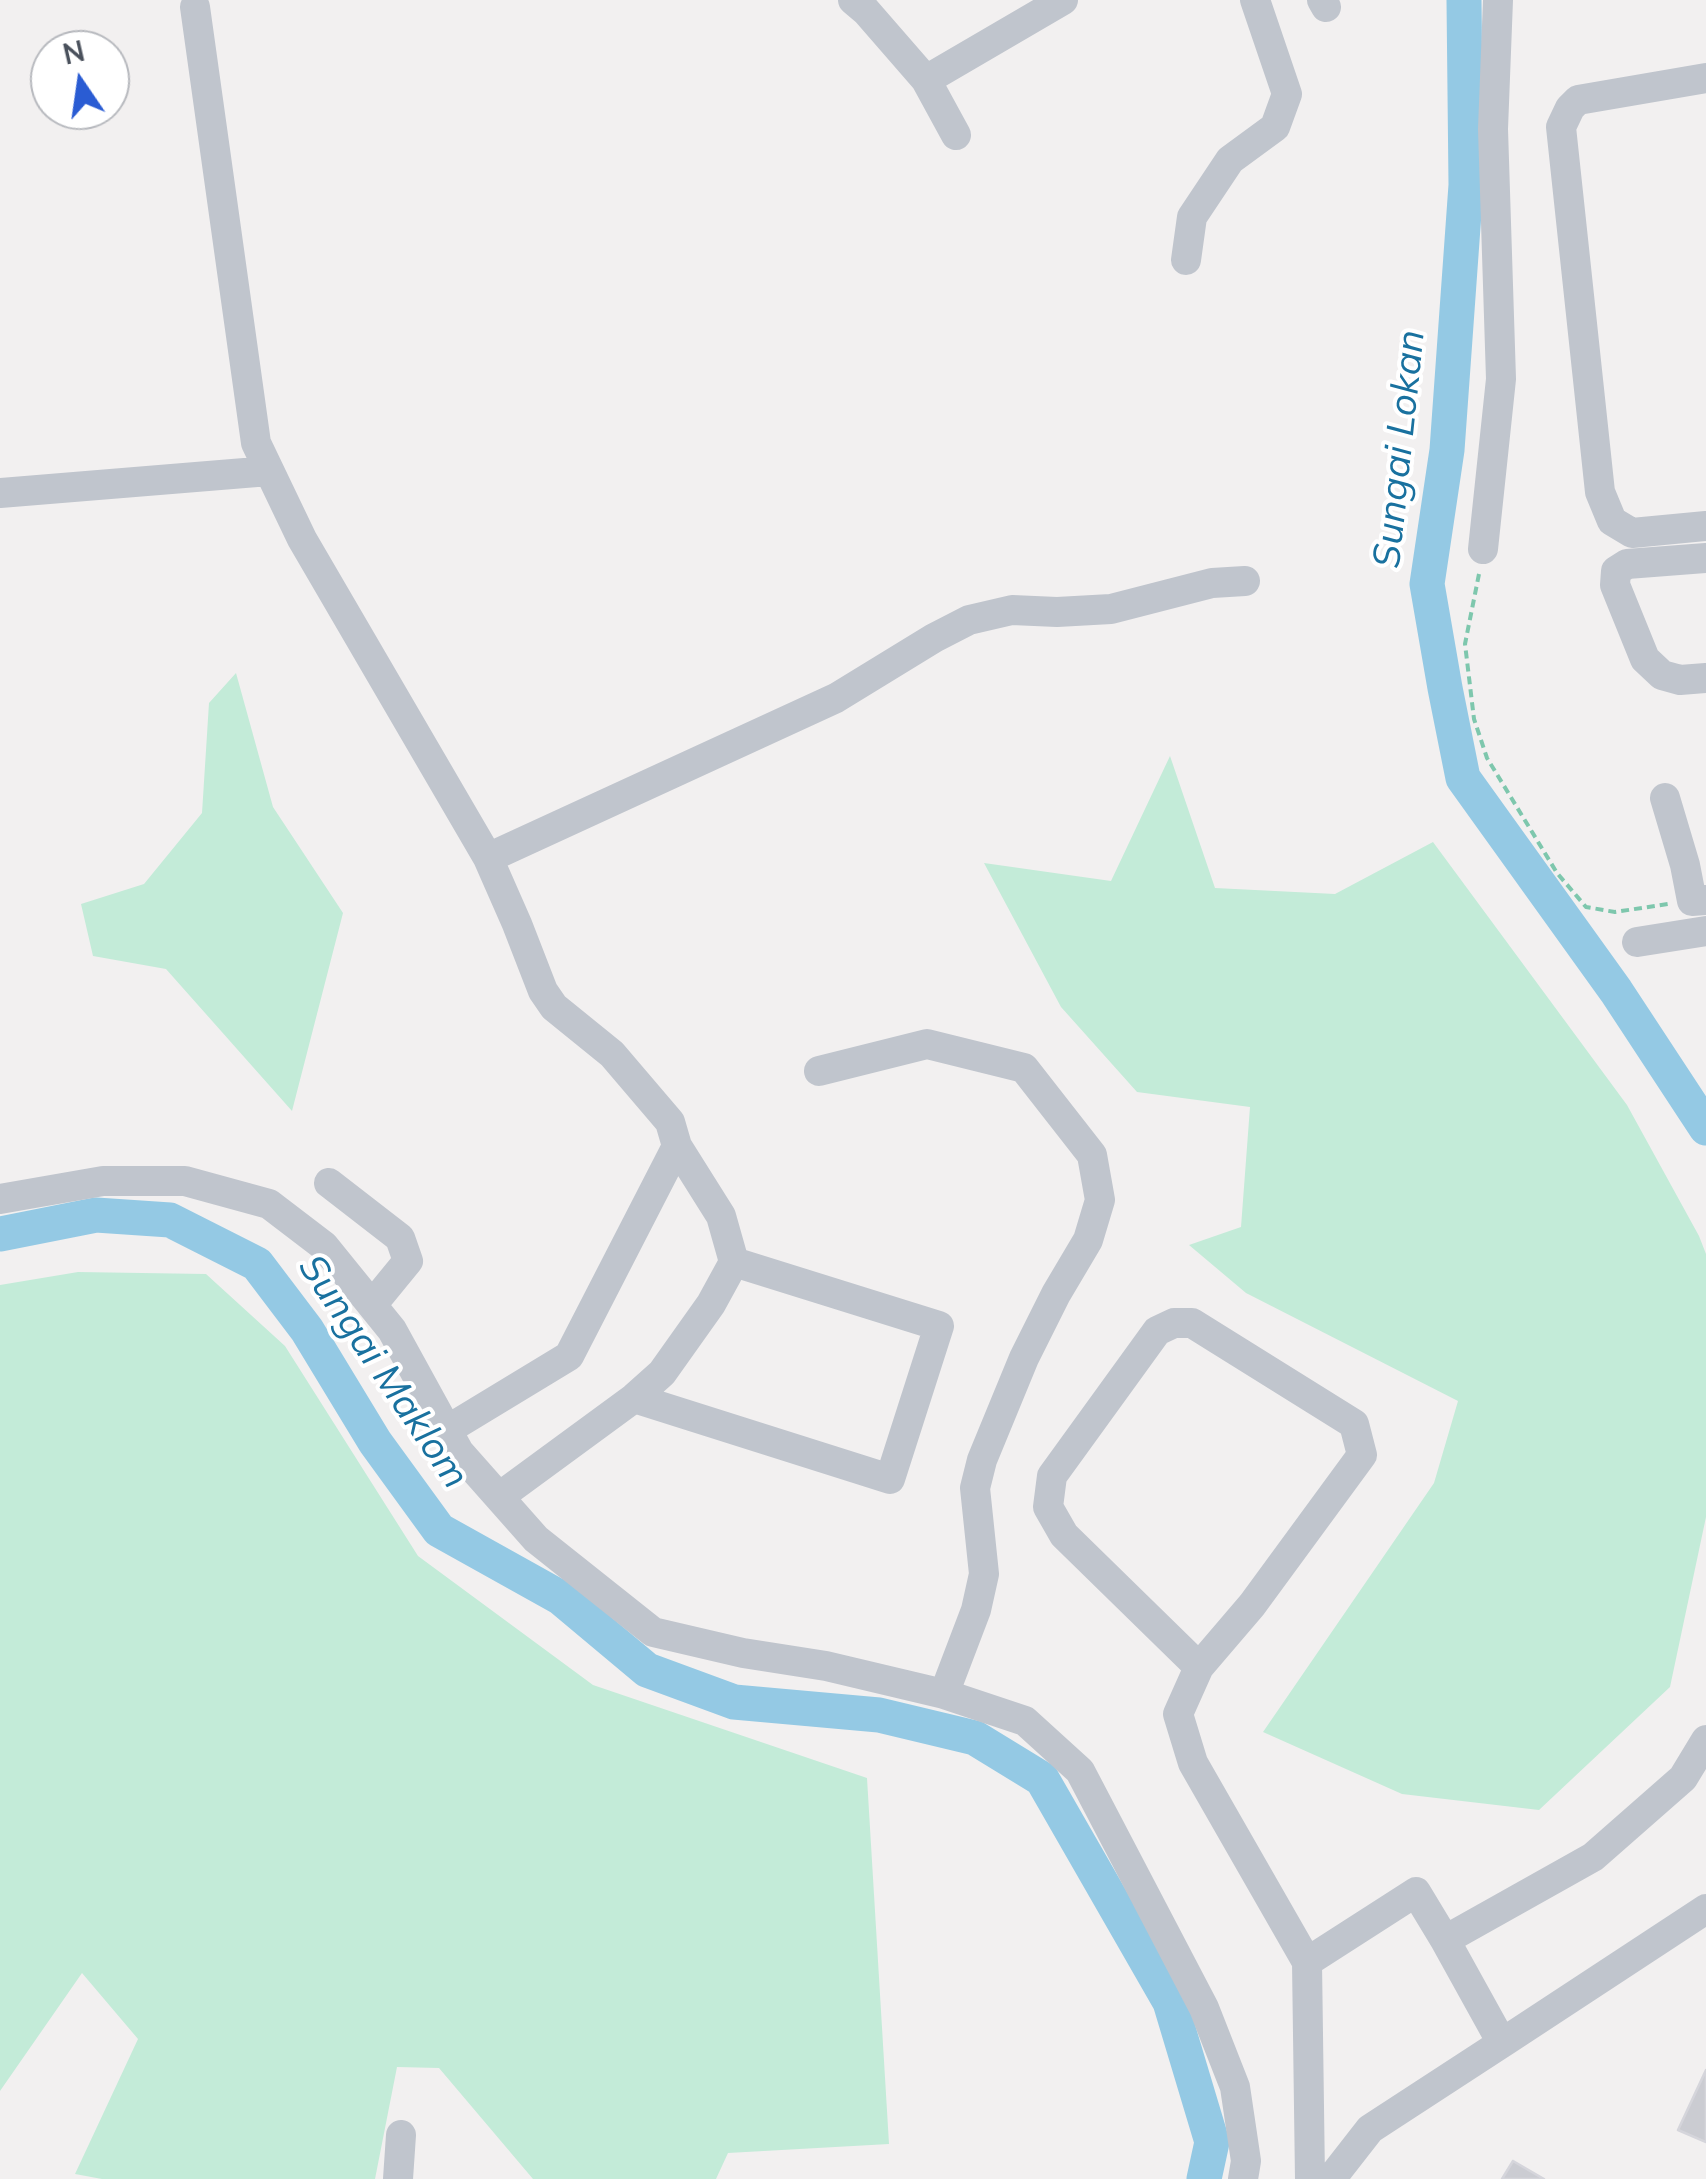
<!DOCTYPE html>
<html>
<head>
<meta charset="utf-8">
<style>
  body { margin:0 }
  #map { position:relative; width:1706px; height:2179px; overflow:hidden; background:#f2f0f0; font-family:Mulish,sans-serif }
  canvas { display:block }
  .north { position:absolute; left:30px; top:30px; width:100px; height:100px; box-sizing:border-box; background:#fff; border:2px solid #b7b9be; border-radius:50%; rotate:347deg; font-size:28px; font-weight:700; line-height:40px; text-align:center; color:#4a515c }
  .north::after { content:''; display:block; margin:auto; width:35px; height:45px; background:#2a5cd3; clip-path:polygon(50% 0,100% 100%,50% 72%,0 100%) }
</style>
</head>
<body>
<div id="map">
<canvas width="1706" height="2179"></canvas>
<div class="north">N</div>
</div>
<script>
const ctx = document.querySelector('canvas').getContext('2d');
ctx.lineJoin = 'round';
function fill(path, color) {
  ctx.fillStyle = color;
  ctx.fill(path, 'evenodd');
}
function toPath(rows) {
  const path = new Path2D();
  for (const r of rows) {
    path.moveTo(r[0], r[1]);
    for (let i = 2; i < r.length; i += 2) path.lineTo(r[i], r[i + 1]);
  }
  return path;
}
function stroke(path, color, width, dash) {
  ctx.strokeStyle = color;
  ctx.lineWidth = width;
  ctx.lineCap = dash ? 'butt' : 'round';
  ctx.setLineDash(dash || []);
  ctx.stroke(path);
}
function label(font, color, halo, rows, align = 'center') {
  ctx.font = font + ' Mulish,sans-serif';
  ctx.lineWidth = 8;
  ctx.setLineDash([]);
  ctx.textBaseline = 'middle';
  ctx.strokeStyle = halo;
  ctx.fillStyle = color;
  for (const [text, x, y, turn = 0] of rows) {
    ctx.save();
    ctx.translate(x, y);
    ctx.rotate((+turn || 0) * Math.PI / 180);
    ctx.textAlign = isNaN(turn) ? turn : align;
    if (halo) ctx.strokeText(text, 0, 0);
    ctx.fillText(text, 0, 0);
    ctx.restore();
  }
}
fill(toPath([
  [236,673,273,807,343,913,292,1111,166,969,93,956,81,904,144,884,202,813,209,703],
  [1170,756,1215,888,1335,894,1433,842,1627,1105,1699,1236,1706,1254,1706,1517,1670,1687,1539,1810,1402,1794,1263,1732,1434,1483,1458,1401,1246,1293,1189,1245,1241,1227,1250,1107,1137,1092,1061,1007,984,863,1111,881],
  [78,1272,206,1274,285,1346,418,1556,593,1685,867,1778,889,2144,728,2153,716,2179,533,2179,439,2068,397,2067,375,2179,102,2179,75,2174,138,2039,82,1973,0,2091,0,1285]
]), '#c3ebd8');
stroke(toPath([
  [1464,0,1466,185,1447,450,1427,584,1445,688,1463,778,1616,991,1706,1128],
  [0,1234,96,1215,170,1220,257,1264,307,1330,375,1442,439,1530,561,1598,647,1670,734,1702,879,1715,975,1738,1042,1779,1170,2002,1212,2142,1204,2179]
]), '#94c9e4', 35);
const building = toPath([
  [1706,2070,1706,2142,1678,2130,1706,2070],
  [1513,2161,1544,2179,1502,2179,1513,2161]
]);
fill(building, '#cbccd2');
stroke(building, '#d5d5db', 2.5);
stroke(toPath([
  [1479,574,1465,644,1474,719,1487,758,1557,873,1586,907,1615,912,1668,904]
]), '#7ec7ad', 4, [8, 5]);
stroke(toPath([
  [853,0,866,11,926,80,956,135],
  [1322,0,1326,7],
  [195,7,256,443,302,539,488,858,517,924,543,991,554,1007,612,1054,670,1122,677,1146,569,1356,447,1430],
  [1706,78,1578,100,1570,108,1561,127,1600,492,1612,521,1632,533,1706,526],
  [926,80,1063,0],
  [1186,260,1192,217,1230,160,1275,127,1287,94,1255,0],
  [0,493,269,471],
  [1483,549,1501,379,1493,129,1498,0],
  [1706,558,1627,564,1616,571,1615,585,1645,659,1662,675,1680,680,1706,678],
  [1665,798,1685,865,1692,901,1706,900],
  [488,858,836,698,934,638,969,620,1012,610,1057,612,1111,609,1212,583,1245,581],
  [1637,942,1706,931],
  [819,1071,927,1044,1024,1068,1092,1155,1100,1200,1088,1240,1056,1294,1024,1358,982,1460,975,1488,984,1574,976,1610,944,1694],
  [677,1146,721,1216,734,1262],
  [329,1183,400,1238,408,1261,372,1305],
  [0,1199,103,1181,185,1181,269,1204,324,1246,392,1330,459,1452,536,1539,653,1632,743,1653,826,1666,944,1694,1025,1721,1080,1771,1204,2008,1235,2087,1246,2161,1243,2179],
  [499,1497,634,1398,662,1373,711,1304,734,1262,939,1326,890,1479,634,1398],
  [1199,1667,1064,1535,1048,1507,1052,1476,1157,1331,1174,1323,1192,1323,1354,1424,1362,1455,1252,1605,1199,1667,1178,1714,1193,1763,1307,1962,1310,2179],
  [1307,1962,1416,1892,1445,1940],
  [1502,2043,1706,1909],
  [398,2179,401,2135],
  [1331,2179,1370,2129,1502,2043,1445,1940,1593,1857,1683,1778,1706,1740]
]), '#c0c5cd', 30);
label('italic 38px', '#19719f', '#fff', [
  ["Sungai Lokan",1400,449,-84],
  ["Sungai Maklom",383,1372,56]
]);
</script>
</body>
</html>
